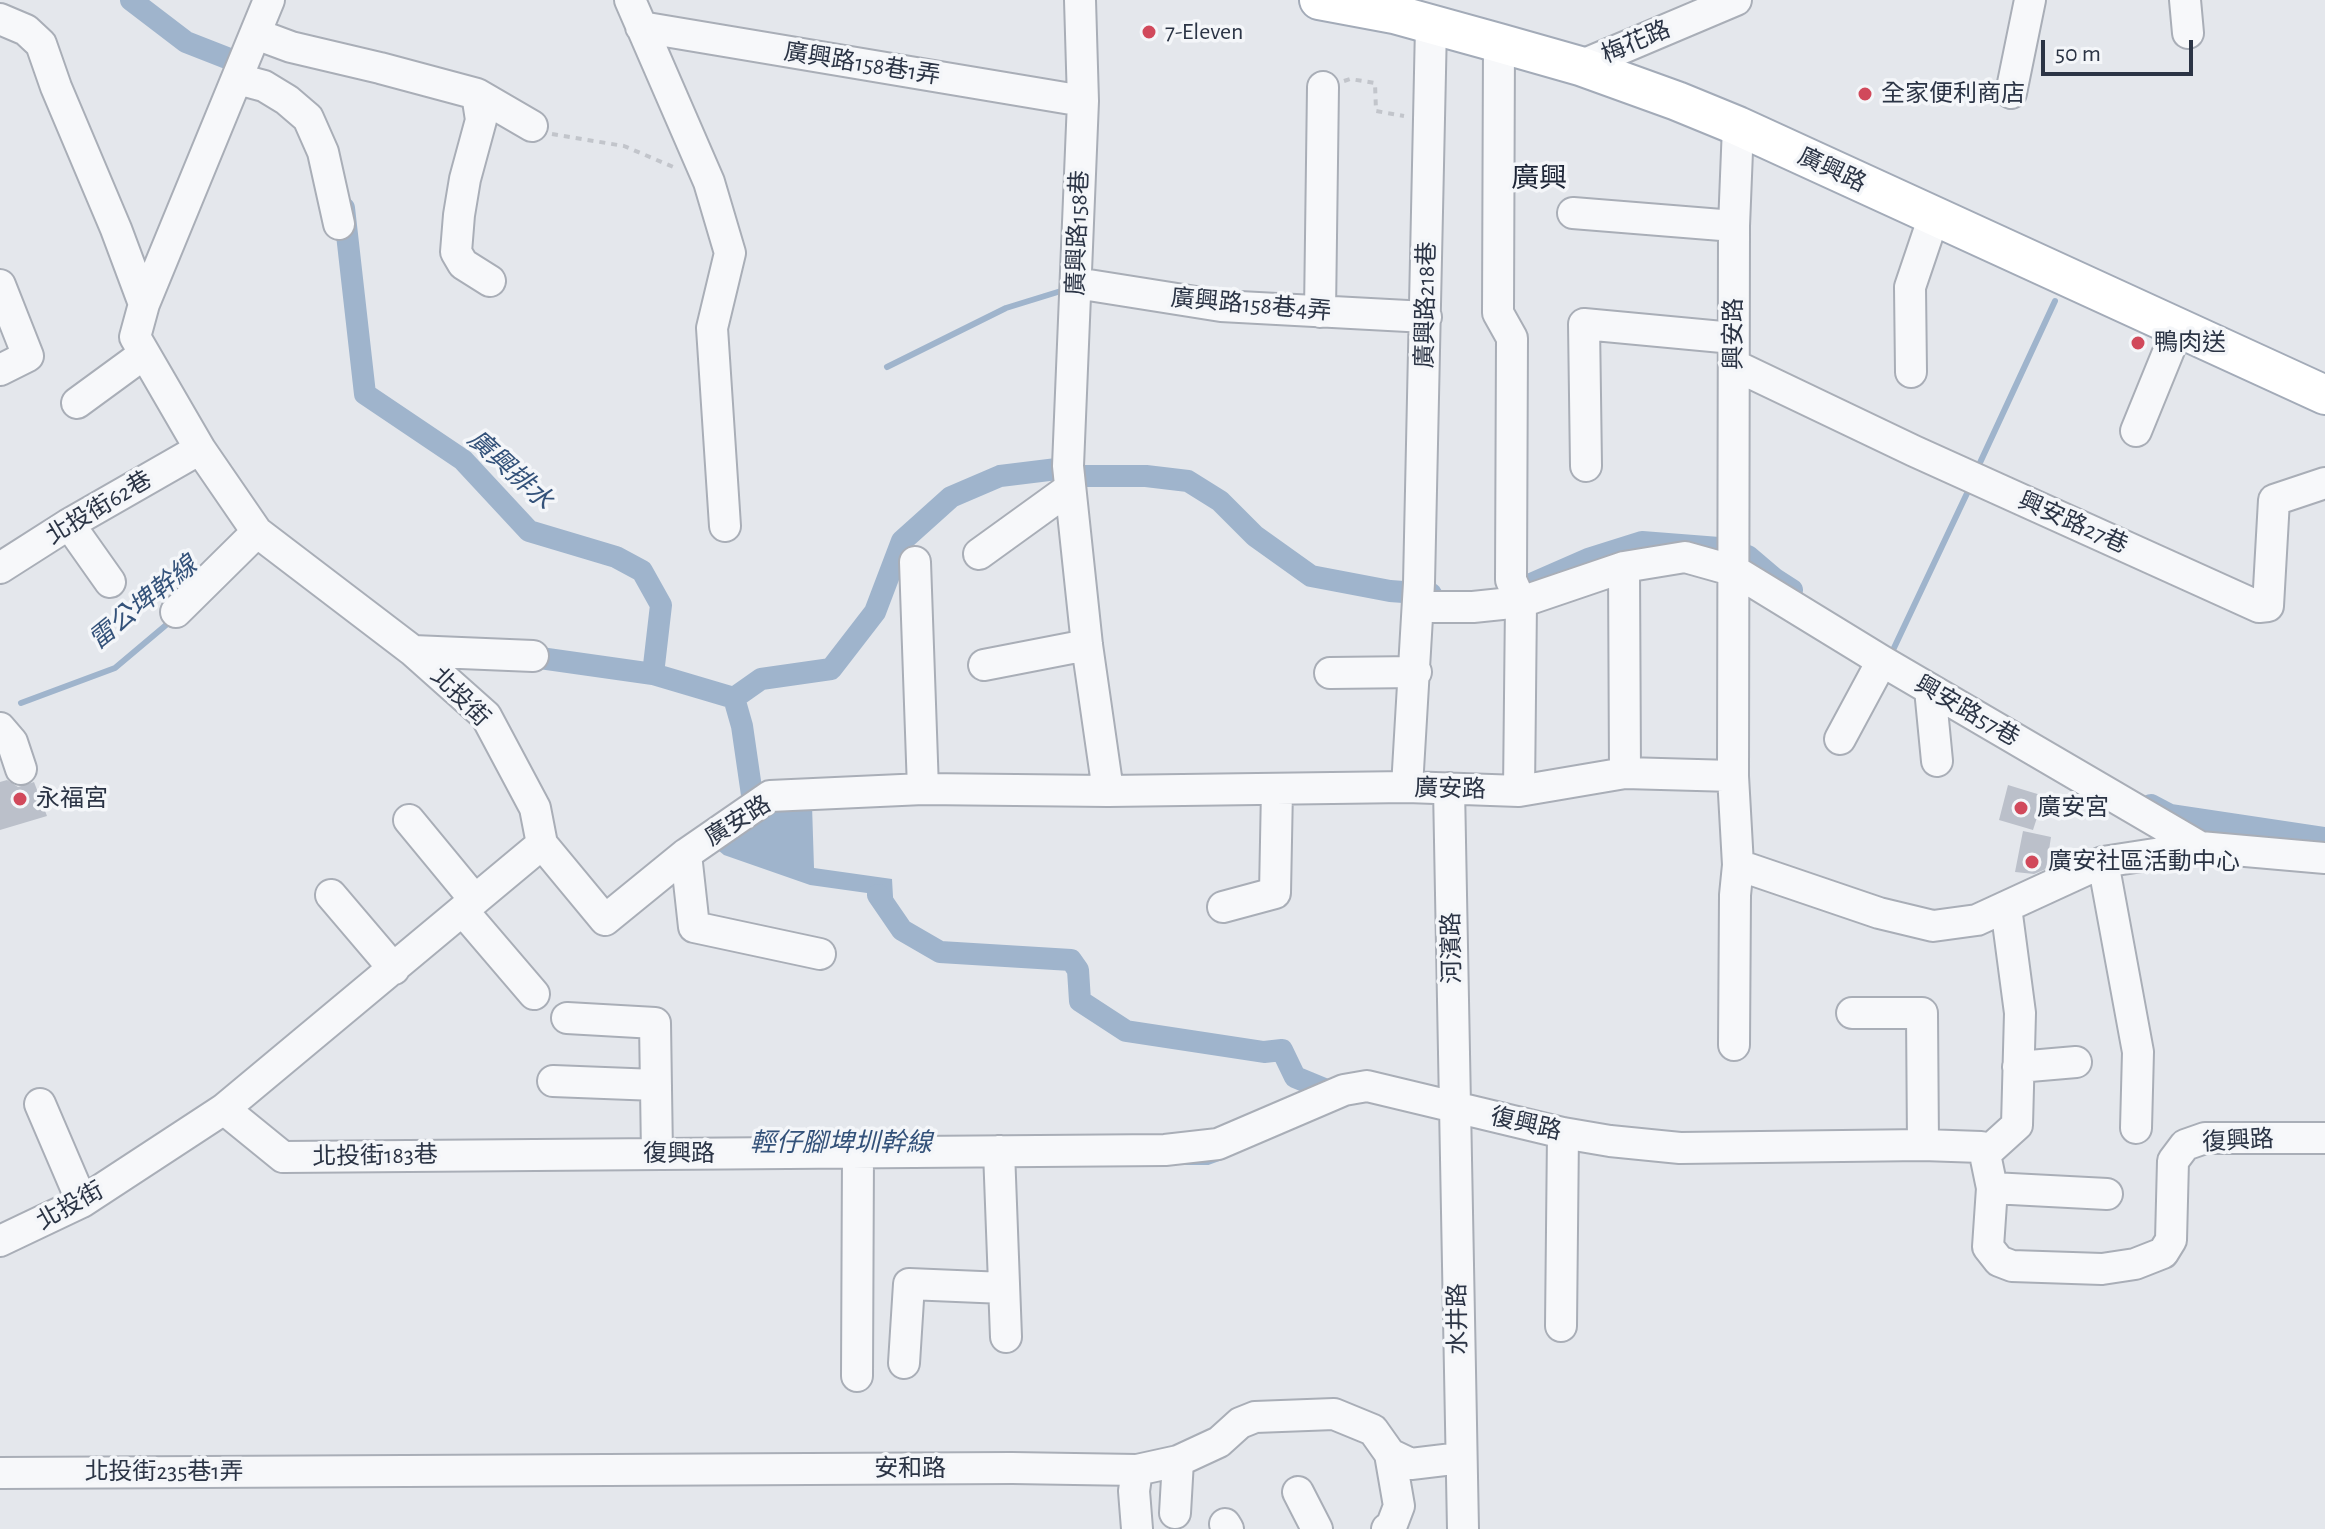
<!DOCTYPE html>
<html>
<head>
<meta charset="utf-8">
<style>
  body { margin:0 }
  #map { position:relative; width:2325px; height:1529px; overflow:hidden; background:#e4e7ec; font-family:"Alegreya Sans",sans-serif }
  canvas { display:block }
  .scale { position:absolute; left:2041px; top:40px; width:152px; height:36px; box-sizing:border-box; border:4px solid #2b3445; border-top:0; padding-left:10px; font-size:24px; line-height:28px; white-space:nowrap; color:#2b3445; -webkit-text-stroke:6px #f4f6f9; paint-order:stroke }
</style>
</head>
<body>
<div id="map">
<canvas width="2325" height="1529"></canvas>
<div class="scale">50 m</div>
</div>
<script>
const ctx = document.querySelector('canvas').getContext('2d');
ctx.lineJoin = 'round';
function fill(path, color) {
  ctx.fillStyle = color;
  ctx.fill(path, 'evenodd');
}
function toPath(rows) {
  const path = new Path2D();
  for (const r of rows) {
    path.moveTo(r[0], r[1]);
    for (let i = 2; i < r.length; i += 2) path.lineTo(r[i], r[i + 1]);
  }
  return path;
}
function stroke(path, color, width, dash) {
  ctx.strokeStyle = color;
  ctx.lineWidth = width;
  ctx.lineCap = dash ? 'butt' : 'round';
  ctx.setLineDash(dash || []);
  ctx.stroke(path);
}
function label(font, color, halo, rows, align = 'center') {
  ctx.font = font + ' "Alegreya Sans","Noto Sans TC",sans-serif';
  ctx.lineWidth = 7;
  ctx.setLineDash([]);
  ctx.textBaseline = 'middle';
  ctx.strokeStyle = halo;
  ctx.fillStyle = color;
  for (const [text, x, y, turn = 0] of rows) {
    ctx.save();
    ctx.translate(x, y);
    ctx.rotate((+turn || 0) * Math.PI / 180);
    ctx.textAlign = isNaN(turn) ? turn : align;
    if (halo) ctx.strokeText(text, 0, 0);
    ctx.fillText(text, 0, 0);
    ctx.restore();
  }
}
fill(toPath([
  [812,805,814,868,892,879,895,932,867,893,810,885,724,855,713,846,780,806]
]), '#9fb4cc');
stroke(toPath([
  [887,367,1006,308,1061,291],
  [1978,467,2055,301],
  [1893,650,1970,487],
  [21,703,115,668,172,620],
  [1186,1162,1208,1162,1222,1157]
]), '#9fb4cc', 6);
stroke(toPath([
  [131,0,186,42,232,60],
  [344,208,365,394,463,460,529,531,616,557,642,571,661,605,653,674,734,698],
  [1524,587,1588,559,1642,542,1719,548,1748,556,1775,579,1792,590],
  [533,657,653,674],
  [734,698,761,679,831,669,875,612,902,541,951,497,1000,476,1057,469,1078,476,1146,476,1188,481,1220,501,1255,536,1311,576,1390,591,1431,594],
  [734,698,742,726,752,795],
  [2151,805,2170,815,2325,838],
  [878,895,902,930,940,952,1071,960,1078,970,1080,1001,1126,1031,1264,1052,1282,1050,1295,1077,1324,1089]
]), '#9fb4cc', 22);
fill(toPath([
  [7,780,18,787,34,782,47,816,0,830,0,782],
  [2008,785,2044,796,2033,830,1999,820],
  [2023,831,2051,837,2046,869,2034,874,2015,872]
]), '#bbc0ca');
const minor = toPath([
  [630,0,709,182,730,253,712,328,725,526],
  [1080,0,1083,101,1068,466,1087,645,1108,791],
  [2185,0,2188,33],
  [0,19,26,30,41,44,56,87,116,229,144,304],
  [641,27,1083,101],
  [256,34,291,47,380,68,477,94,481,120,465,179,459,215,456,252,463,264,490,281],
  [1499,43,1498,313,1512,338,1511,580,1521,602,1519,791],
  [1580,66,1736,0],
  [238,79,264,86,287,100,308,118,323,152,339,224],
  [2011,93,2030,0],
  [477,94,532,126],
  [1738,126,1734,226,1733,776,1738,865,1879,913,1933,926,1977,920,2103,862,2200,847,2325,858],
  [1573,213,1734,226],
  [1076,283,1221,306,1426,317],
  [0,285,28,356,0,370],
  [1320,312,1323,87],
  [1734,365,1914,451,2259,607,2268,606,2274,500,2325,483],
  [1911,372,1910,287,1934,216],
  [77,403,144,354],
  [2136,431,2178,328],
  [1586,466,1584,324,1733,338],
  [69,524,110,582],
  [979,554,1069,489],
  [915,562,923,789],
  [1624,567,1625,773],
  [0,568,69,524,200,449],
  [1418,607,1473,607,1521,602,1624,567,1685,557,1735,571,1882,661,2200,847],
  [176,612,257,532],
  [413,651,533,656],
  [984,665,1087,645],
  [1330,673,1416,672],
  [1930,689,1937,761],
  [0,728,12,742,21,769],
  [1840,739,1882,661],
  [1407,787,1419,583,1431,26],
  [1449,788,1463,1529],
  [409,820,475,900],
  [542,844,605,920,686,854,770,796,923,789,1108,791,1407,787,1519,791,1625,773,1733,776],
  [686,854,694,927,820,954],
  [2103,862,2138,1052,2136,1128],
  [331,895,394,969],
  [1223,907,1275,893,1277,789],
  [463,911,534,994],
  [1852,1013,1922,1013,1923,1145],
  [567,1018,655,1023,657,1154],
  [1734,1045,1735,895,1738,865],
  [2018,1067,2076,1062],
  [553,1081,656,1085],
  [40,1104,82,1202],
  [224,1109,283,1157,1165,1150,1218,1144,1344,1090,1367,1086,1563,1133,1610,1141,1680,1148,1923,1145,1981,1147,1985,1154,1992,1188,1988,1247,1999,1261,2012,1266,2102,1269,2135,1264,2163,1253,2171,1240,2173,1161,2185,1145,2205,1138,2325,1138],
  [999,1151,1006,1337],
  [1985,1154,2017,1125,2020,1013,2006,907],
  [1992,1188,2107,1194],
  [0,1241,82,1202,224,1109,542,844,535,808,486,716,413,651,257,532,200,449,135,337,144,304,269,0],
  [1561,1326,1563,1133],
  [904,1363,909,1284,1004,1288],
  [857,1376,858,1153],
  [1137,1470,1134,1491,1137,1529],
  [0,1473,1012,1468,1137,1470,1178,1461,1219,1442,1240,1423,1255,1417,1334,1414,1373,1430,1390,1454,1411,1464,1461,1458],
  [1298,1492,1317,1529],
  [1175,1513,1178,1461],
  [1225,1524,1228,1529],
  [1387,1529,1391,1527,1399,1506,1390,1454]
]);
const major = toPath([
  [1319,0,1394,14,1499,43,1580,66,1677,101,1738,126,2325,395]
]);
stroke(minor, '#a9aeb7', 34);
stroke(major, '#a3abb8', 42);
stroke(toPath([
  [1344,81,1350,79,1375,83,1376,111,1404,116],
  [552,134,624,146,678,169]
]), '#c2c5cb', 4, [6, 6]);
stroke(minor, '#f7f8fa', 30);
stroke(major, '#fff', 38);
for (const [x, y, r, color] of [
  [1149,32,8,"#d1495b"],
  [1865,94,8,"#d1495b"],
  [2138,343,8,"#d1495b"],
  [20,799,8,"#d1495b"],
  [2021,808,8,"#d1495b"],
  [2032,862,8,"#d1495b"]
]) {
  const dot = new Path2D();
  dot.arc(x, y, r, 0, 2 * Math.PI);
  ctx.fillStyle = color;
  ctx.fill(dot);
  stroke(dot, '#f4f6f9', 3);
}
label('24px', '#2b3445', '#f4f6f9', [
  ["7-Eleven",1165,32],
  ["全家便利商店",1881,94],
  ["鴨肉送",2154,343],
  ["永福宮",36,799],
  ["廣安宮",2037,808],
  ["廣安社區活動中心",2048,862]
], 'left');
label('24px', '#2b3445', '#f4f6f9', [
  ["梅花路",1636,42,-23],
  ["廣興路158巷1弄",862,64,9],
  ["廣興路",1832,170,25],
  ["廣興路158巷",1078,233,-88],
  ["廣興路158巷4弄",1251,305,5],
  ["廣興路218巷",1426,305,-89],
  ["興安路",1734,334,-90],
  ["北投街62巷",99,508,-31],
  ["興安路27巷",2073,523,24],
  ["北投街",460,697,45],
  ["興安路57巷",1967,711,30],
  ["廣安路",1450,789,1],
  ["廣安路",738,821,-32],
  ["河濱路",1452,948,-91],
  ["復興路",1526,1124,13],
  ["復興路",2238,1141,-3],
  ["復興路",679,1154],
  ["北投街183巷",375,1156,-1],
  ["北投街",70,1206,-29],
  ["水井路",1458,1319,-91],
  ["安和路",910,1469],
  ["北投街235巷1弄",164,1472]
]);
label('italic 26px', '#34527a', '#f4f6f9', [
  ["廣興排水",510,470,42],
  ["雷公埤幹線",143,603,-39],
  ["輕仔腳埤圳幹線",841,1143]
]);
label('28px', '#1d2536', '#f4f6f9', [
  ["廣興",1539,179]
]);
</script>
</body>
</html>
